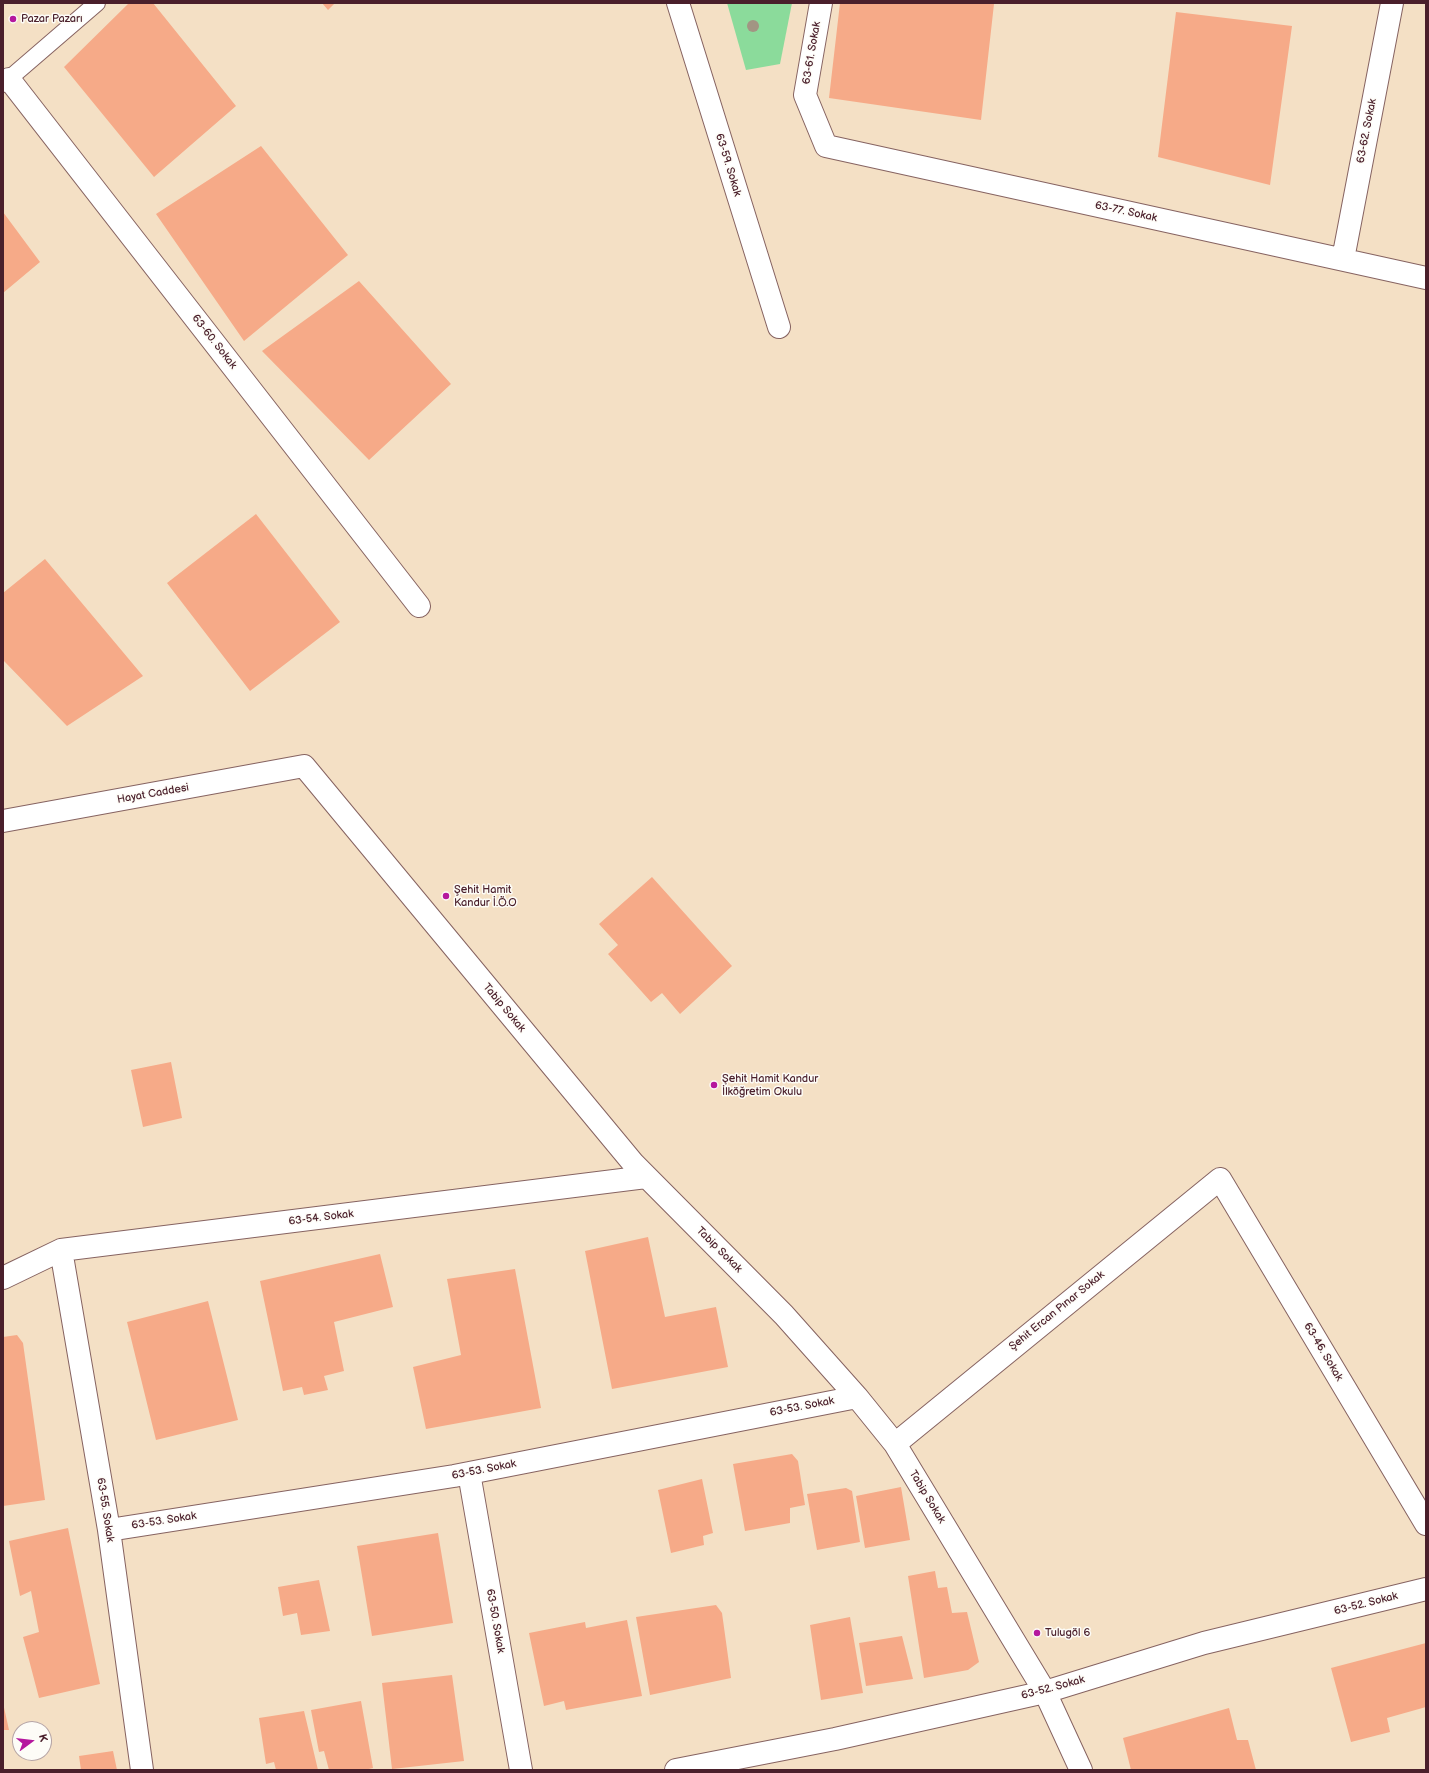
<!DOCTYPE html>
<html>
<head>
<meta charset="utf-8">
<style>
  body { margin:0 }
  #map { position:relative; width:1429px; height:1773px; overflow:hidden; background:#f4e0c5; font-family:"Balsamiq Sans",sans-serif }
  canvas { display:block }
  .frame { position:absolute; inset:0; border:4px solid #4a1f2b; pointer-events:none }
  .north { position:absolute; left:12px; top:1721px; width:40px; height:40px; box-sizing:border-box; background:#fdfcf7; border:1px solid #b5a4a5; border-radius:50%; rotate:75deg; font-size:11px; font-weight:700; line-height:16px; text-align:center; color:#4a1f2b }
  .north::after { content:''; display:block; margin:auto; width:14px; height:18px; background:#b5179e; clip-path:polygon(50% 0,100% 100%,50% 72%,0 100%) }
</style>
</head>
<body>
<div id="map">
<canvas width="1429" height="1773"></canvas>
<div class="frame"></div>
<div class="north">K</div>
</div>
<script>
const ctx = document.querySelector('canvas').getContext('2d');
ctx.lineJoin = 'round';
function fill(path, color) {
  ctx.fillStyle = color;
  ctx.fill(path, 'evenodd');
}
function toPath(rows) {
  const path = new Path2D();
  for (const r of rows) {
    path.moveTo(r[0], r[1]);
    for (let i = 2; i < r.length; i += 2) path.lineTo(r[i], r[i + 1]);
  }
  return path;
}
function stroke(path, color, width, dash) {
  ctx.strokeStyle = color;
  ctx.lineWidth = width;
  ctx.lineCap = dash ? 'butt' : 'round';
  ctx.setLineDash(dash || []);
  ctx.stroke(path);
}
function label(font, color, halo, rows, align = 'center') {
  ctx.font = font + ' "Balsamiq Sans",sans-serif';
  ctx.lineWidth = 3;
  ctx.setLineDash([]);
  ctx.textBaseline = 'middle';
  ctx.strokeStyle = halo;
  ctx.fillStyle = color;
  for (const [text, x, y, turn = 0] of rows) {
    ctx.save();
    ctx.translate(x, y);
    ctx.rotate((+turn || 0) * Math.PI / 180);
    ctx.textAlign = isNaN(turn) ? turn : align;
    if (halo) ctx.strokeText(text, 0, 0);
    ctx.fillText(text, 0, 0);
    ctx.restore();
  }
}
fill(toPath([
  [727,3,792,3,780,64,746,70]
]), '#8bdb9b');
fill(toPath([
  [129,3,153,3,236,106,154,177,64,67],
  [322,3,335,3,328,10],
  [840,3,994,4,981,120,829,98],
  [1176,12,1292,26,1270,185,1158,157],
  [261,146,348,255,244,341,156,214],
  [3,212,40,262,3,293],
  [359,281,451,384,369,460,262,351],
  [256,514,340,622,250,691,167,583],
  [45,559,143,676,67,726,3,660,3,593],
  [652,877,732,966,680,1014,662,993,651,1002,608,954,618,945,599,924],
  [171,1062,182,1118,143,1127,131,1070],
  [648,1237,665,1317,716,1307,728,1367,612,1389,585,1251],
  [380,1254,393,1307,334,1322,344,1371,324,1376,328,1390,304,1395,302,1387,283,1391,260,1281],
  [515,1269,541,1408,426,1429,413,1367,461,1355,447,1279],
  [208,1301,238,1420,156,1440,127,1322],
  [17,1335,23,1343,45,1500,3,1506,3,1337],
  [792,1454,798,1461,805,1505,790,1508,790,1523,745,1531,733,1464],
  [702,1479,713,1533,703,1536,704,1545,671,1553,658,1490],
  [901,1487,910,1540,865,1548,856,1496],
  [846,1488,852,1491,860,1542,817,1550,807,1494],
  [68,1528,100,1684,39,1698,23,1637,39,1632,31,1591,20,1596,9,1541],
  [438,1533,453,1623,372,1636,357,1546],
  [935,1571,938,1588,947,1587,952,1613,967,1612,979,1662,968,1670,924,1678,908,1576],
  [319,1580,330,1631,301,1635,297,1613,283,1616,278,1587],
  [716,1605,722,1613,731,1678,650,1695,636,1617],
  [850,1617,863,1693,821,1700,810,1625],
  [627,1620,642,1696,566,1710,564,1701,544,1706,529,1633,585,1622,586,1628],
  [902,1636,913,1679,866,1686,859,1643],
  [1426,1643,1426,1707,1387,1718,1390,1732,1351,1742,1331,1668],
  [452,1675,464,1761,392,1769,382,1683],
  [361,1701,373,1768,364,1770,329,1770,324,1751,319,1752,311,1710],
  [3,1703,9,1730,3,1730],
  [1229,1708,1237,1740,1248,1740,1256,1770,1131,1770,1123,1738],
  [304,1711,318,1770,276,1770,274,1762,266,1764,259,1718],
  [113,1751,117,1770,81,1770,79,1756]
]), '#f6aa88');
const lane = toPath([
  [3,84,97,3]
]);
const street = toPath([
  [678,3,779,327],
  [821,3,805,95,826,146,1426,278],
  [9,79,419,606],
  [1343,259,1392,3],
  [3,821,304,766,633,1163,784,1315,857,1397,895,1444,1045,1692,1081,1770],
  [61,1250,109,1530,142,1770],
  [3,1278,61,1250,646,1177],
  [895,1444,1220,1179,1426,1524],
  [469,1473,521,1770],
  [109,1530,454,1476,857,1397],
  [676,1770,835,1739,1045,1692,1204,1643,1426,1589]
]);
stroke(lane, '#866361', 18);
stroke(street, '#866361', 24);
stroke(lane, '#fff', 16);
stroke(street, '#fff', 22);
ctx.fillStyle = '#a29583';
for (const [x, y] of [
  [753,26]
]) {
  ctx.beginPath();
  ctx.arc(x, y, 6, 0, 2 * Math.PI);
  ctx.fill();
}
for (const [x, y, r, color] of [
  [13,19,4,"#b5179e"],
  [446,896,4,"#b5179e"],
  [714,1085,4,"#b5179e"],
  [1037,1633,4,"#b5179e"]
]) {
  const dot = new Path2D();
  dot.arc(x, y, r, 0, 2 * Math.PI);
  ctx.fillStyle = color;
  ctx.fill(dot);
  stroke(dot, '#fdfcf7', 1.5);
}
label('11px', '#4a1f2b', '#fdfcf7', [
  ["Pazar Pazarı",21,19],
  ["Şehit Hamit",454,890],
  ["Kandur İ.Ö.O",454,903],
  ["Şehit Hamit Kandur",722,1079],
  ["İlköğretim Okulu",722,1092],
  ["Tulugöl 6",1045,1633]
], 'left');
label('11px', '#4a1f2b', '#fdfcf7', [
  ["63-61. Sokak",812,53,-80],
  ["63-62. Sokak",1367,131,-79],
  ["63-59. Sokak",728,165,73],
  ["63-77. Sokak",1126,212,12],
  ["63-60. Sokak",214,342,52],
  ["Hayat Caddesi",153,794,-10],
  ["Tabip Sokak",504,1008,50],
  ["63-54. Sokak",321,1218,-7],
  ["Tabip Sokak",719,1250,45],
  ["Şehit Ercan Pınar Sokak",1057,1311,-39],
  ["63-46. Sokak",1323,1352,59],
  ["63-53. Sokak",802,1407,-11],
  ["63-53. Sokak",484,1470,-11],
  ["Tabip Sokak",927,1497,59],
  ["63-55. Sokak",105,1510,81],
  ["63-53. Sokak",164,1521,-9],
  ["63-52. Sokak",1366,1604,-14],
  ["63-50. Sokak",495,1621,80],
  ["63-52. Sokak",1053,1688,-15]
]);
</script>
</body>
</html>
